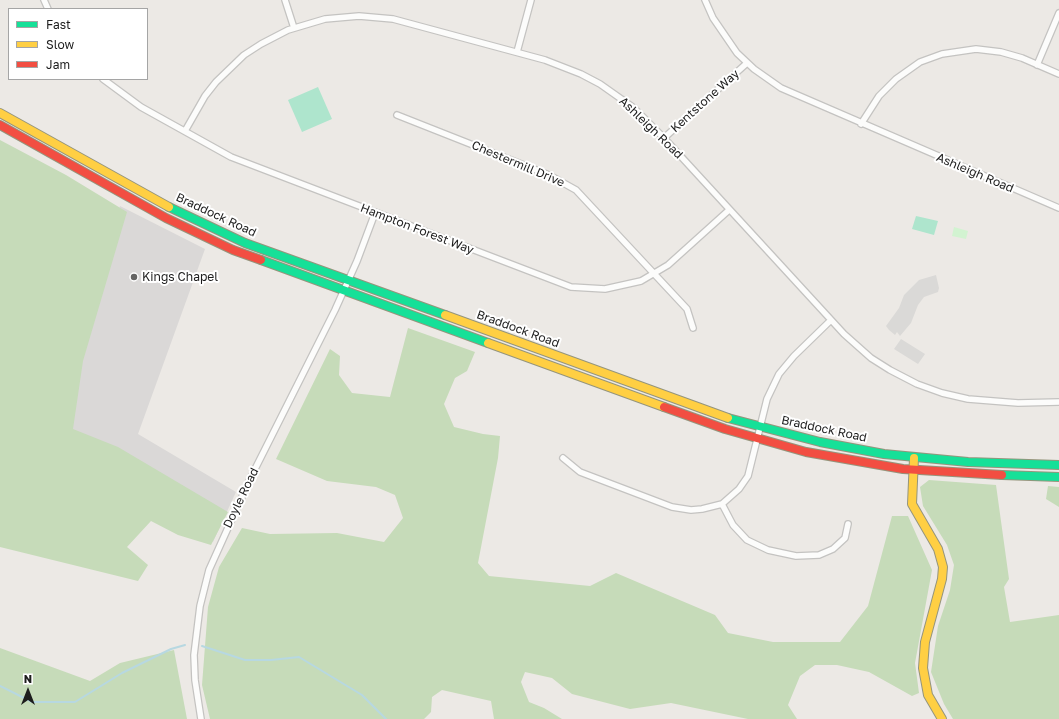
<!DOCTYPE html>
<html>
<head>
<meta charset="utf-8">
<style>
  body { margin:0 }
  #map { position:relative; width:1059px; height:719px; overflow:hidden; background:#ece9e5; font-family:"Golos Text",sans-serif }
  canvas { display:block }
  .legend { position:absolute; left:8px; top:8px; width:140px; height:72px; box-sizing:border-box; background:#fff; border:1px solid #a5a5a5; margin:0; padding:5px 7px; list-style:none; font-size:12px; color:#1d1d1d }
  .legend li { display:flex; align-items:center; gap:8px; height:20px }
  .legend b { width:20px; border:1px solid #a5a5a5 }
  .north { position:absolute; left:8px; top:671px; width:40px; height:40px; -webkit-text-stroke:3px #fff; paint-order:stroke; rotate:0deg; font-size:11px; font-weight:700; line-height:16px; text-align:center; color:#1d1d1d }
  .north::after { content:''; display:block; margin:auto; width:14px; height:18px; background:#1d1d1d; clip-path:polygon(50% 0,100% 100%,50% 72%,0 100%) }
</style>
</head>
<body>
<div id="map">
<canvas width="1059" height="719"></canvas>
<ul class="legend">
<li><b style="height:5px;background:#16e098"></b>Fast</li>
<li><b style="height:5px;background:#ffcf43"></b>Slow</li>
<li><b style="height:5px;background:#f24e42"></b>Jam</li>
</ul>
<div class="north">N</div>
</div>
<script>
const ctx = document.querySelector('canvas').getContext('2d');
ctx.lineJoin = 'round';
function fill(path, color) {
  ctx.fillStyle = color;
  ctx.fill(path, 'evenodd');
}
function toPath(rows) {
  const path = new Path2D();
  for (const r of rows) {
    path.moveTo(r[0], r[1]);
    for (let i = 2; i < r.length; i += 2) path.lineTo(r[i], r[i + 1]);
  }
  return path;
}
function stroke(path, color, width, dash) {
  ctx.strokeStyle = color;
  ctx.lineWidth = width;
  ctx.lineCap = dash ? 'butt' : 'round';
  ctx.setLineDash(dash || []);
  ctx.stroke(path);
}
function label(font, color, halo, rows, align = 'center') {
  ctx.font = font + ' "Golos Text",sans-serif';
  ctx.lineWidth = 4;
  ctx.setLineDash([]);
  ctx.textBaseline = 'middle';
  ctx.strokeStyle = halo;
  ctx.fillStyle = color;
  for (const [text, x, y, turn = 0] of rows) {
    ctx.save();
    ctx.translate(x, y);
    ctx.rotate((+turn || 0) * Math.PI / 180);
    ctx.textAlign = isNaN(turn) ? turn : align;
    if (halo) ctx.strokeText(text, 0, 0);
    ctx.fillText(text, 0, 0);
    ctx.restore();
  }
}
fill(toPath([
  [120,206,205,249,138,434,236,492,213,542,0,452,65,390]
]), '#dad8d7');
fill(toPath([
  [0,140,66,175,127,212,83,361,73,429,118,447,228,512,211,545,178,535,151,521,127,547,148,565,138,581,0,547],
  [408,328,475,352,467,371,455,378,444,404,454,427,483,434,500,436,498,458,478,563,489,576,590,586,616,573,715,615,728,633,773,642,840,642,868,606,892,516,908,516,932,570,915,663,919,693,912,696,869,672,837,665,815,665,800,676,788,705,797,719,748,719,671,703,630,709,572,694,552,678,525,672,521,682,529,702,544,708,562,719,494,719,491,701,442,690,432,697,431,712,424,719,210,719,202,685,208,607,219,567,242,528,270,534,337,533,384,542,403,518,395,495,376,487,327,481,276,459,330,349,340,356,339,375,352,393,390,397],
  [929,480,996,485,1009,579,1004,587,1010,622,1059,615,1059,719,953,719,944,704,931,672,938,626,950,590,954,565,947,545,923,506,920,487],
  [1048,486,1059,487,1059,507,1046,499],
  [0,648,90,681,120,663,174,650,187,719,0,719]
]), '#c6dbb9');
fill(toPath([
  [954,227,968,231,966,239,952,236]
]), '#d2f3d1');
fill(toPath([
  [318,87,332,119,302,132,288,100],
  [916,216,938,221,934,235,912,229]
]), '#aee5cd');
fill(toPath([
  [936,275,939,288,938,292,924,297,918,305,911,323,900,336,897,332,895,335,889,330,886,326,899,308,904,295,919,280],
  [901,339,925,354,918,364,894,349]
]), '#dad9d7');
stroke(toPath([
  [202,646,245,660,271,660,299,657,362,695,386,719],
  [0,686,32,702,75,702,122,673,171,649,185,645]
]), '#b7d8e1', 2);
const street = toPath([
  [44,0,48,9],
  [285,0,294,28],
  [705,0,713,18,737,53,754,69,781,88,1059,208],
  [517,52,531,0],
  [1037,65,1059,13],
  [103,79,141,107,231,157,571,287,605,289,641,281,668,265,729,210],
  [397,115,549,175,576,190,687,309,693,328],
  [861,124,879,96,896,79,920,62,942,54,976,49,1001,52,1022,58,1059,74],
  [185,131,205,96,216,82,244,55,261,44,288,30,325,19,359,16,393,19,545,60,581,74,600,84,634,108,664,138,844,334,871,358,890,370,917,384,942,393,968,399,1018,403,1059,402],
  [664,138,747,63],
  [563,458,580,472,672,507,691,510,702,509,722,504,739,489,748,476,767,399,779,374,794,356,831,320],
  [722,504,733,525,747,540,768,550,796,556,819,555,833,549,845,538,848,524],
  [201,719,195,680,194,655,200,606,209,570,250,479,335,310,357,261,375,213]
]);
const fast = toPath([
  [169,207,245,243,445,315],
  [261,260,488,343],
  [728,418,820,442,884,454,968,462,1059,465],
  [1002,475,1059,477]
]);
const slow = toPath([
  [0,113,169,207],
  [445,315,728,418],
  [488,343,664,407],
  [914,458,912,504,938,549,943,567,942,579,925,642,923,668,928,695,942,719]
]);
const jam = toPath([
  [0,125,166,218,233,250,261,260],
  [664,407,725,429,806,452,903,469,1002,475]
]);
stroke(street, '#c4c3c1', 8);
stroke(fast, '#95957c', 10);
stroke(slow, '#95957c', 10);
stroke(jam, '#95957c', 10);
stroke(street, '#fcfcfb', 5.5);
stroke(fast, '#16e098', 8);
stroke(slow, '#ffcf43', 8);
stroke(jam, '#f24e42', 8);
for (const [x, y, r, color] of [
  [134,277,4,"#656463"]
]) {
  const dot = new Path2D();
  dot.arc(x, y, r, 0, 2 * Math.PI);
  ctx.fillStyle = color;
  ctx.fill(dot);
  stroke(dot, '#fff', 1.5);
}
label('12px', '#1d1d1d', '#fff', [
  ["Kentstone Way",705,101,-42],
  ["Ashleigh Road",651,128,44],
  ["Chestermill Drive",518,164,23],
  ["Ashleigh Road",975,173,23],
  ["Braddock Road",216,215,25],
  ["Hampton Forest Way",417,229,21],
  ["Braddock Road",518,329,20],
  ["Braddock Road",824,429,12],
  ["Doyle Road",241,498,-64]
]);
label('12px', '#1d1d1d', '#fff', [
  ["Kings Chapel",142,277]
], 'left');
</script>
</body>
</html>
